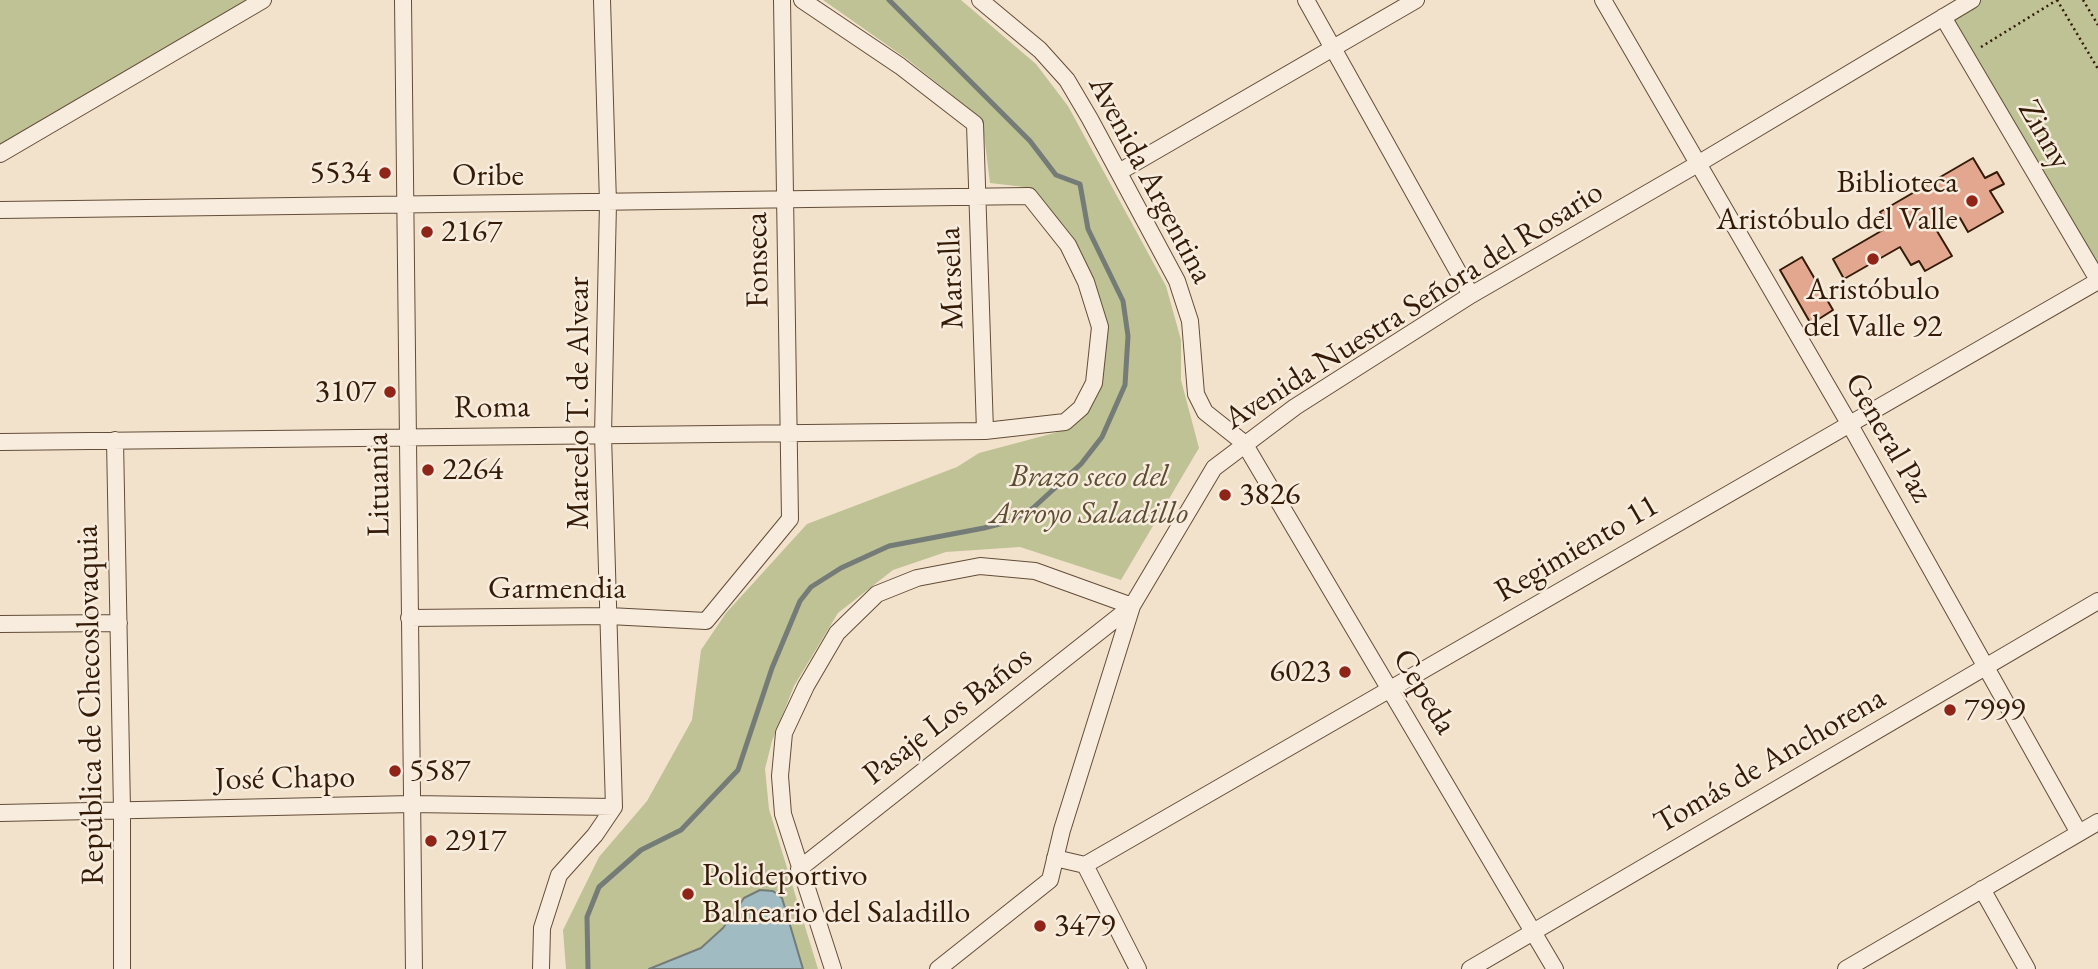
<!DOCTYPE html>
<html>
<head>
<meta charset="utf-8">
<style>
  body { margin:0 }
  canvas { display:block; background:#f3e2cb }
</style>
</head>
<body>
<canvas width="2098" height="969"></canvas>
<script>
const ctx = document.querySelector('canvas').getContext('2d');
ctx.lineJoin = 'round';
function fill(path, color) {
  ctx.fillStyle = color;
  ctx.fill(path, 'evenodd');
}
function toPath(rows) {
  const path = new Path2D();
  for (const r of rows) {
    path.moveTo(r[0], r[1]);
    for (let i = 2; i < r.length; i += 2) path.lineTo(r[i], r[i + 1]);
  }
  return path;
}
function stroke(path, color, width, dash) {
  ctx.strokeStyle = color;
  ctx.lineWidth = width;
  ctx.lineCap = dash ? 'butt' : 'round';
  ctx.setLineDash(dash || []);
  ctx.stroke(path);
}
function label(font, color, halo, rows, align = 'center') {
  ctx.font = font + ' "EB Garamond",serif';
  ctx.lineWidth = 5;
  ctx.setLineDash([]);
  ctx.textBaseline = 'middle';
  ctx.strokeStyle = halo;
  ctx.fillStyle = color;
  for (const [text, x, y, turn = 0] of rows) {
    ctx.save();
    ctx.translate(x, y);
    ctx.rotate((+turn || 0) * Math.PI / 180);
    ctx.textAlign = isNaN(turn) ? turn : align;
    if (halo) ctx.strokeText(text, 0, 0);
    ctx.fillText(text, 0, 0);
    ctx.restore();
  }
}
fill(toPath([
  [0,0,263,0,0,154],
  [823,0,961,0,1036,64,1068,106,1166,286,1181,340,1181,380,1199,448,1121,580,1020,547,946,552,893,570,838,613,794,686,772,741,765,769,769,809,818,969,566,969,563,930,599,857,647,801,692,720,701,650,726,613,807,524,957,467,979,453,1058,432,1084,414,1107,325,1072,243,1033,188,990,183,982,119,907,59],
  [1972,0,2098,0,2098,280,1943,17]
]), '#bec295');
const water = toPath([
  [760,890,773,891,782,898,803,969,649,969,701,948,723,928,744,898,760,890]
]);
fill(water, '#a1bbc2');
stroke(water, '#757b77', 2);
stroke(toPath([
  [588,969,587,917,599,887,641,850,681,830,738,770,772,668,800,601,811,587,841,568,889,546,984,528,1011,521,1032,509,1081,464,1102,437,1125,385,1128,336,1123,301,1088,229,1080,184,1056,175,1030,141,889,0]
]), '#757b77', 5);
const building = toPath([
  [1973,158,1985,178,1997,172,2004,184,1990,191,2003,212,1968,232,1960,218,1937,231,1952,256,1925,271,1919,261,1911,265,1900,247,1844,279,1833,259,1888,227,1880,212,1973,158],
  [1802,257,1833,310,1811,324,1780,270,1802,257]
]);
fill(building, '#e3a790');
stroke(building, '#331b07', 2);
const minor = toPath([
  [403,0,414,969],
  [602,0,608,203,603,435,614,807],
  [802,0,900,66,975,124,985,431],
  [980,0,1040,50,1067,80,1090,119,1177,281,1190,321,1196,394,1205,412,1244,443,1555,969],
  [1306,0,1471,295],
  [1603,0,1850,425,2079,833],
  [1943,17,2098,280],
  [0,154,263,0],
  [1119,172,1416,0],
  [0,210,1029,196,1068,245,1086,282,1100,327,1094,383,1081,408,1065,422,985,431,0,442],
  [115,440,122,810,122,969],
  [409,618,609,616,706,621,790,519,782,0],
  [0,624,119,623],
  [0,813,412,804,614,807],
  [1055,858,1085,865,1138,969],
  [1085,865,2098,281],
  [799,869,1132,606],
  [1982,889,2027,969],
  [541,969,542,928,559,875,595,835,614,807],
  [833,969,783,814,780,776,784,733,806,686,837,633,877,594,917,578,980,566,1035,571,1132,606],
  [938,969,1050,880,1062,830,1132,606,1214,468,1295,407,1471,295,1696,165,1972,0],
  [1470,969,2098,601],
  [1846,969,2098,822]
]);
stroke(minor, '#634d38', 18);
stroke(toPath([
  [2057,0,2098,69],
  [2083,0,2098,25],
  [1981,47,2057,0]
]), '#331b07', 2.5, [2, 3.5]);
stroke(minor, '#f7ecdd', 16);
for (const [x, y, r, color] of [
  [385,173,7,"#8f2418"],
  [1972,201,7,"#8f2418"],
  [427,232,7,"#8f2418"],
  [1873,259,7,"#8f2418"],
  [390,392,7,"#8f2418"],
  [428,470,7,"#8f2418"],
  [1225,495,7,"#8f2418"],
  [1345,672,7,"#8f2418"],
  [1950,710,7,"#8f2418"],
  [395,771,7,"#8f2418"],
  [431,841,7,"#8f2418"],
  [688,894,7,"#8f2418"],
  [1040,926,7,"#8f2418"]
]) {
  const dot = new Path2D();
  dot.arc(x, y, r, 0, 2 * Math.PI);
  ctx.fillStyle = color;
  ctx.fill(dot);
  stroke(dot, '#f7ecdd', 2.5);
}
label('32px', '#331b07', '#f7ecdd', [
  ["Zinny",2044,135,60],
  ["Oribe",488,176],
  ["Avenida Argentina",1150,180,62],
  ["Fonseca",758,260,-91],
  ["Marsella",952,278,-92],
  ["Avenida Nuestra Señora del Rosario",1414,306,-32],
  ["Marcelo T. de Alvear",579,403,-90],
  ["Roma",492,408,-1],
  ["General Paz",1888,438,60],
  ["Lituania",379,485,-91],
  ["Regimiento 11",1577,549,-30],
  ["Garmendia",557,589],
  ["Cepeda",1424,692,59],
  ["República de Checoslovaquia",91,705,-91],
  ["Pasaje Los Baños",948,716,-38],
  ["Tomás de Anchorena",1770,761,-30],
  ["José Chapo",285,779,-1]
]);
label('32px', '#331b07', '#f7ecdd', [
  ["5534",371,173,"right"],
  ["Biblioteca",1958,183,"right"],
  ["Aristóbulo del Valle",1958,220,"right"],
  ["2167",441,232],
  ["Aristóbulo",1873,290,"center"],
  ["del Valle 92",1873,327,"center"],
  ["3107",376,392,"right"],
  ["2264",442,470],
  ["3826",1239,495],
  ["6023",1331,672,"right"],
  ["7999",1964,710],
  ["5587",409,771],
  ["2917",445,841],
  ["Polideportivo",702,876],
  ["Balneario del Saladillo",702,913],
  ["3479",1054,926]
], 'left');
label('italic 32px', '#5d4d32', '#f7ecdd', [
  ["Brazo seco del",1089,477],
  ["Arroyo Saladillo",1089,514]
]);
</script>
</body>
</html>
